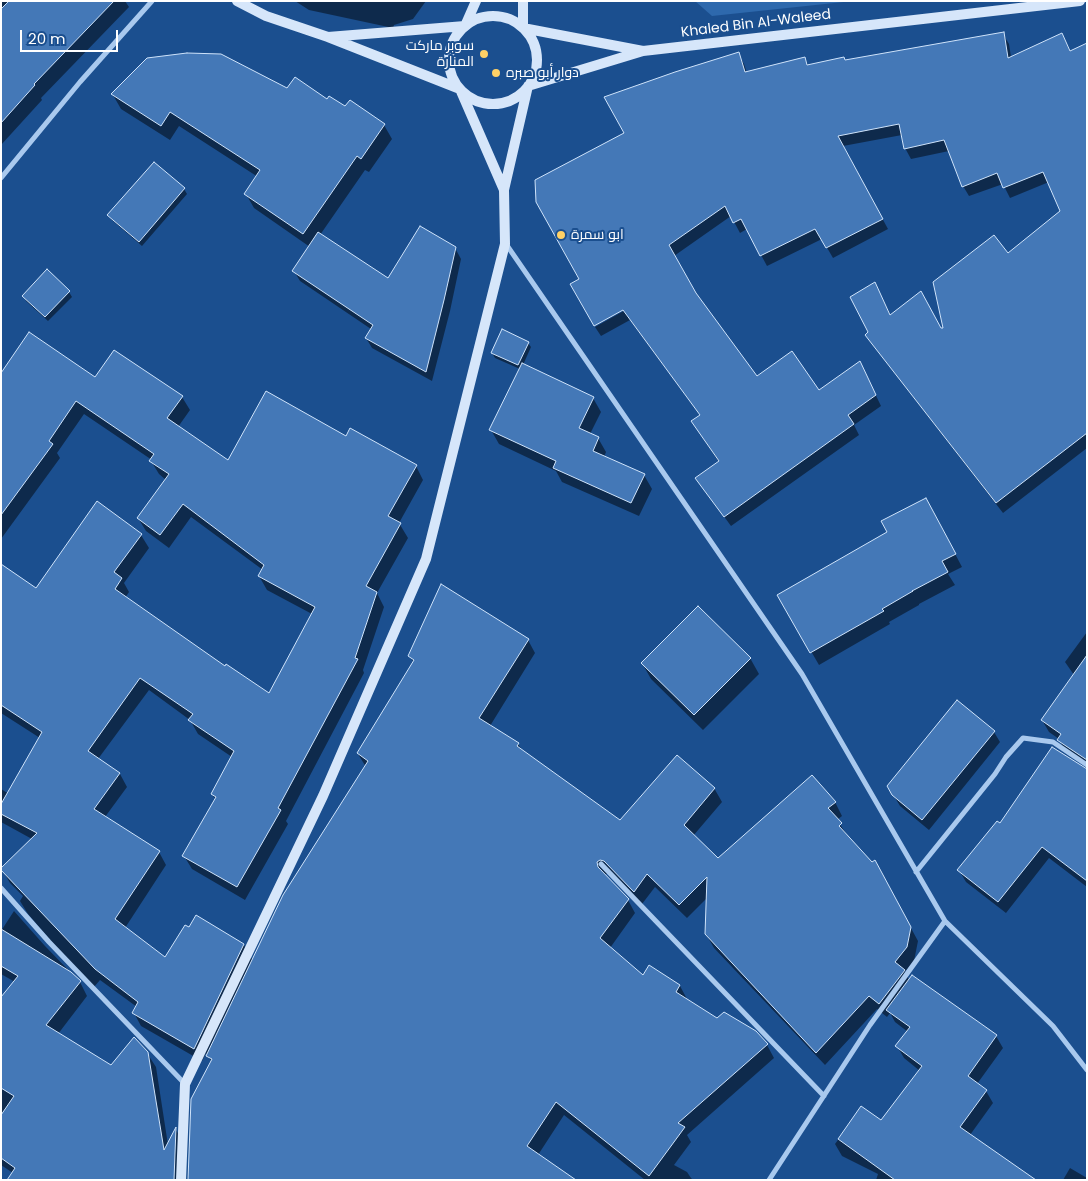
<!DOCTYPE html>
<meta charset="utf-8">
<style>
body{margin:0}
#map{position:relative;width:1088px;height:1181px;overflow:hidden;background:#1b4f8f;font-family:Poppins,sans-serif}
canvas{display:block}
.frame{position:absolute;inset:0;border:2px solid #fff;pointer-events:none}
.scale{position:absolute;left:20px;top:30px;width:98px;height:22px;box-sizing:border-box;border:2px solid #fff;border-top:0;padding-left:6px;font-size:15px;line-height:18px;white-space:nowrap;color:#fff;-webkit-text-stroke:4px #1b4f8f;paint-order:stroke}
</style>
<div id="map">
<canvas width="1088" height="1181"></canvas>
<div class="frame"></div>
<div class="scale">20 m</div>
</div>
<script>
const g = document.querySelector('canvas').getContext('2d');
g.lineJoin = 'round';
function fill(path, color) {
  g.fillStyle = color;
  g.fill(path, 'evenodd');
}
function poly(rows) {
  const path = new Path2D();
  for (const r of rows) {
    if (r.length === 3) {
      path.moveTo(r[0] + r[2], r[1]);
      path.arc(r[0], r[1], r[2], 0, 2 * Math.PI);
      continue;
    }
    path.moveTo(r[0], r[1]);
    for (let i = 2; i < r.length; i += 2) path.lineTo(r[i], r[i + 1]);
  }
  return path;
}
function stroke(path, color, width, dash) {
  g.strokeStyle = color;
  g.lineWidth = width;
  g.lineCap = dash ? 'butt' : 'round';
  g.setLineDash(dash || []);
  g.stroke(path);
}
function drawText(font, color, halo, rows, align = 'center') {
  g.font = font + ' Poppins,Cairo,sans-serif';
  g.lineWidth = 4;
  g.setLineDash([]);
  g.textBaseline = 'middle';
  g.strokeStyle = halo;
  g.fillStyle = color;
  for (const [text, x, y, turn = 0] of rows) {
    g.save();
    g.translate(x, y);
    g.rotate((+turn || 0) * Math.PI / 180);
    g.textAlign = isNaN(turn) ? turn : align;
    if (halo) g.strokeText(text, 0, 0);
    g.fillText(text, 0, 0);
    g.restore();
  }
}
const green = poly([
 [695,1,853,1,712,16]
]);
const shadow = poly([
 [1,1,125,1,129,7,41,98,42,100,1,145],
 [295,1,426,1,413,19,394,25,393,28,309,10],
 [1003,34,1009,44,1011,57,1062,34,1071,52,1087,44,1087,448,1003,513,873,345,867,335,870,332,880,294,891,316,941,330,945,329,1008,255,1061,212,1049,182,1010,198,1003,184,969,196,963,186,949,151,911,159,905,148,902,135,843,146,888,229,833,258,822,239,767,266,747,229,740,233,731,216,674,256,696,294,757,378,819,392,865,373,881,406,854,425,859,435,731,526,703,488,719,462,699,432,701,416,630,320,601,336,595,327,629,308,581,280,626,133,738,54,744,64,747,73,804,59,809,66,846,62],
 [287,90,327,100,384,125,392,139,369,172,365,170,320,235,388,280,455,248,461,259,450,311,432,381,372,348,366,338,371,329,300,281,294,271,310,247,254,208,246,194,258,177,179,126,170,140,121,109,113,95],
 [184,189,187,194,142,246,112,220,109,215],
 [47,271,69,292,72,297,48,321,26,301,24,296],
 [528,343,531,347,523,365,593,398,601,412,590,434,598,438,606,452,604,457,644,475,652,489,639,516,562,482,556,471,499,444,491,430,520,369,495,358,492,353],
 [1,375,95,379,182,397,190,410,178,427,228,462,346,438,416,466,423,480,399,523,408,538,377,593,384,607,363,670,364,673,286,821,288,824,245,900,192,869,184,856,216,800,212,794,232,757,198,734,190,720,149,690,98,759,120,774,127,787,105,817,159,852,166,865,125,928,166,959,244,945,253,961,366,767,358,754,414,663,410,656,528,640,535,653,490,726,518,744,523,752,620,822,714,788,722,802,693,836,717,859,835,802,842,816,837,820,849,838,882,875,918,941,914,961,905,972,909,980,996,1036,1003,1048,977,1084,986,1091,993,1103,970,1135,1033,1180,876,1180,878,1174,842,1156,835,1144,861,1108,882,1122,920,1071,904,1058,897,1046,908,1032,895,1022,890,1013,887,1017,877,1009,825,1065,714,948,706,934,708,897,687,918,655,887,642,904,609,873,604,875,628,900,635,913,610,948,643,976,649,967,680,986,687,999,717,1020,767,1045,774,1058,687,1135,691,1142,674,1165,687,1172,691,1178,693,1180,645,1180,564,1115,538,1155,212,1062,206,1053,202,1061,141,1026,134,1013,137,1007,100,980,94,987,61,953,28,914,20,901,23,896,10,883,2,869,32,839,1,822,1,789,9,794,40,738,1,713,1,564,36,590,141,535,149,548,124,583,129,592,125,598,225,668,270,695,312,614,267,590,259,576,263,570,191,517,169,548,146,531,138,518,166,480,159,474,151,461,152,460,84,414,57,453,60,458,1,539],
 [933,512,962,567,948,574,955,585,919,604,919,605,889,622,890,624,819,665,779,596],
 [1087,632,1087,766,1065,751,1059,739,1049,732,1042,720,1074,675,1065,662],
 [750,658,759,674,703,730,651,679,642,663],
 [994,732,1000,742,929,830,900,806,888,786],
 [1087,770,1087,887,1049,858,1006,913,966,882,959,870,1000,824],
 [14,911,45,946,80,982,87,996,58,1034,112,1067,147,1053,156,1067,168,1145,176,1130,183,1142,182,1180,9,1180,13,1173,1,1165,1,999,15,982,1,974,1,931],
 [1070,1168,1087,1178,1087,1180,1063,1180]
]);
const building = poly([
 [9,1,114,1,34,84,35,85,1,123,1,9,9,1],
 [1004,32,1008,58,1062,33,1070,51,1087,43,1087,433,996,503,865,335,868,332,850,297,875,282,890,315,921,291,941,328,943,328,933,282,994,235,1008,253,1060,211,1043,172,1003,188,997,173,962,187,944,140,904,149,899,124,838,136,883,219,826,248,815,229,760,256,741,219,733,223,725,206,669,245,696,293,757,376,792,351,819,390,860,361,876,395,848,415,854,424,724,517,695,478,719,461,691,421,700,415,623,310,594,326,570,284,579,279,536,202,535,180,624,133,604,97,675,72,739,52,745,72,805,57,807,65,844,57,845,60,1004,32],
 [187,53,221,54,287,88,295,77,327,99,329,96,345,106,350,100,385,124,361,159,357,156,303,234,244,194,260,170,170,112,161,126,111,94,147,58,187,53],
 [154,162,185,188,139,242,107,215,154,162],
 [420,226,456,247,444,300,426,372,365,338,373,325,292,271,318,232,388,278,420,226],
 [47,269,70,291,45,317,22,296,47,269],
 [502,329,529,342,518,365,491,353,502,329],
 [29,332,95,377,114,350,183,396,167,418,228,460,266,391,346,436,350,428,417,465,388,516,401,523,366,586,377,592,355,658,358,659,278,808,281,810,237,887,182,856,216,797,211,794,234,751,188,720,193,714,140,678,88,751,120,773,94,809,160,851,115,919,165,957,185,925,189,927,196,915,244,944,194,1049,132,1013,138,1002,95,969,1,870,1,868,37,833,1,814,1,804,42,732,1,705,1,564,36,588,97,501,142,534,114,572,122,578,115,589,225,666,226,664,269,693,315,607,258,576,264,565,183,504,160,535,137,518,169,474,149,461,154,454,76,401,49,441,53,444,1,515,1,373,29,332],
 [522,363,594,397,579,428,599,437,593,451,645,474,631,503,553,468,556,461,489,430,522,363],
 [926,498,956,554,942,561,948,572,912,591,913,591,882,609,884,611,810,653,777,595,887,532,881,521,926,498],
 [441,584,529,639,479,718,519,743,517,746,620,820,677,755,715,788,684,825,718,858,812,775,836,802,828,808,842,823,839,826,872,862,875,860,911,927,907,947,895,962,905,970,879,1004,869,996,816,1053,705,934,707,877,679,905,647,874,634,892,604,861,600,860,597,862,598,867,629,899,600,938,643,975,649,965,680,985,676,992,717,1018,724,1012,756,1031,768,1044,678,1123,685,1127,649,1176,556,1102,527,1146,576,1180,188,1180,191,1099,212,1059,206,1056,283,895,368,761,357,753,414,660,408,656,441,584],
 [698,606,751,658,694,715,641,663,698,606],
 [1087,655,1087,760,1057,740,1061,734,1041,720,1087,655],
 [957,700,995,731,922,820,892,795,887,786,957,700],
 [1052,747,1087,769,1087,881,1042,847,998,902,957,870,997,821,1000,823,1052,747],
 [1,929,71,972,81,981,46,1025,111,1065,134,1037,148,1052,164,1150,176,1127,174,1180,7,1180,15,1168,1,1158,1,1115,14,1096,1,1088,1,997,18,976,1,966,1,929],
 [912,975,997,1035,968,1076,987,1090,960,1127,1036,1180,895,1180,838,1139,861,1106,881,1120,922,1066,895,1046,910,1027,886,1010,912,975]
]);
const street = poly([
 [1,178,80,82,152,1],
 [506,244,802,674,945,921,1053,1026,1087,1070],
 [601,864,824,1096],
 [916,872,995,774,1006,757,1023,738,1053,742,1087,765],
 [1,888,49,942,185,1084],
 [769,1180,870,1025,945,921]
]);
const secondary = poly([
 [237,1,266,16,328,37],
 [476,1,465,26,328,37,460,89,504,190],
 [493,60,44],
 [643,51,1080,1],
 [181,1180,185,1084,323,796,426,559,505,244,504,190,528,86,643,51,523,28,523,1]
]);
const markers = [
 [484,54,5,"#ffd166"],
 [496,73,5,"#ffd166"],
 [561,235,5,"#ffd166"]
];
const streetNames = [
 ["Khaled Bin Al-Waleed",756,24,-7]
];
const poiNames = [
 ["سوبر ماركت",474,46,"right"],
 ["المنارة",474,62,"right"],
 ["دوار أبو صبره",506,73],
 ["ابو سمرة",571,235]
];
fill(green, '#2e69ad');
fill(shadow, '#0007');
fill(building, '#4478b7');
stroke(building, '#cfe3fa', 1);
stroke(street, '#a9c9ee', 5);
stroke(secondary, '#d6e6fa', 10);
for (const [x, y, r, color] of markers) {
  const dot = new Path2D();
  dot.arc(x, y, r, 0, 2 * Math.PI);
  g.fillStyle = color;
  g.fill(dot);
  stroke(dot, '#1b4f8f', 2);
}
drawText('14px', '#fff', '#1b4f8f', streetNames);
drawText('14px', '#fff', '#1b4f8f', poiNames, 'left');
</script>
